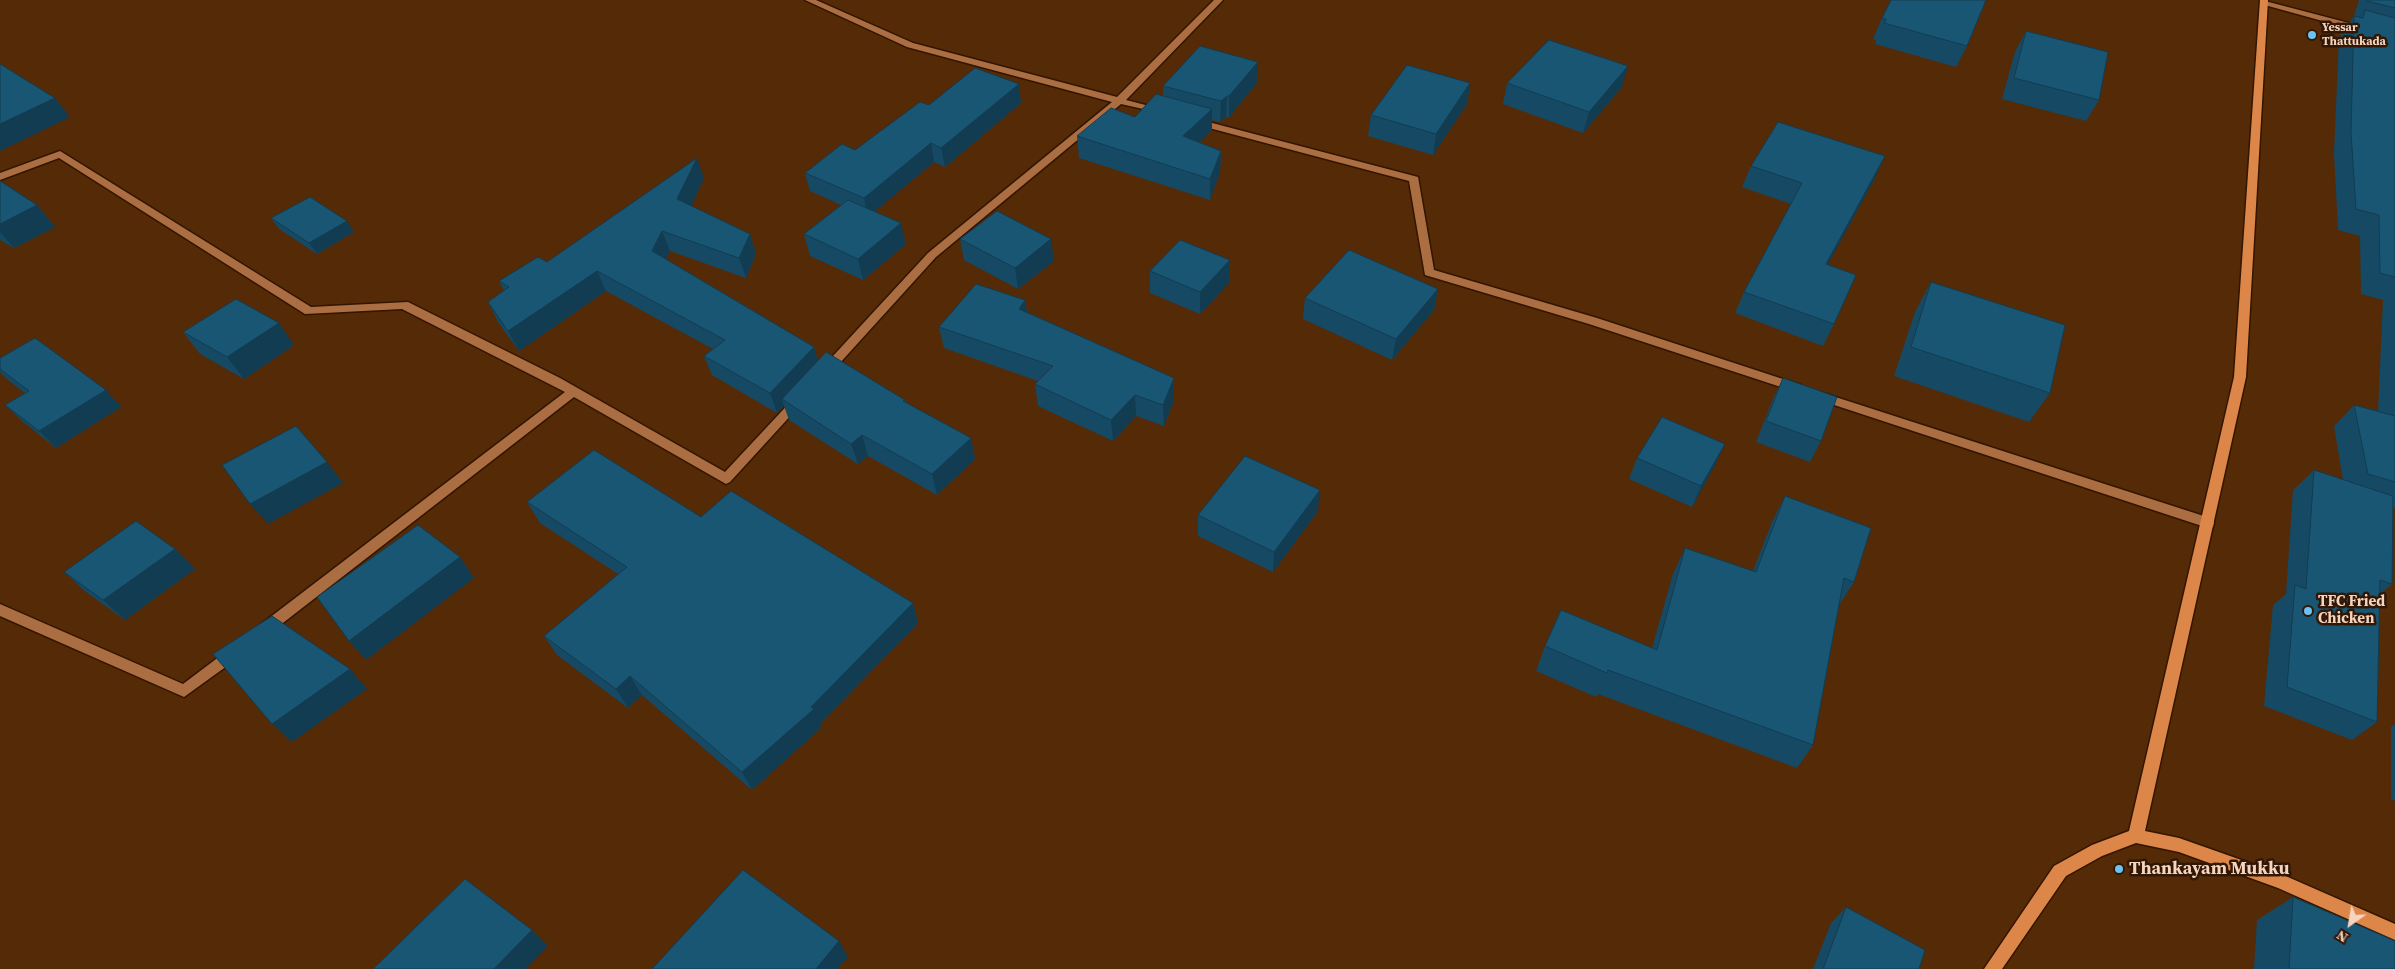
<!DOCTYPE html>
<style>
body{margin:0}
#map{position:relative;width:2395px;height:969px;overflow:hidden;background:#552a06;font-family:"Source Serif 4",serif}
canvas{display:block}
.north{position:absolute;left:2325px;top:899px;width:50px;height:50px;-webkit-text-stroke:4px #301706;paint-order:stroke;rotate:212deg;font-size:14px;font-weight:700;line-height:20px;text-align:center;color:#f6d4be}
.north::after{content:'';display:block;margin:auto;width:18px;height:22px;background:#f6d4be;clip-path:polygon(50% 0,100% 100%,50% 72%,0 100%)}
</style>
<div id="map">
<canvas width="2395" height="969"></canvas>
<div class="north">N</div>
</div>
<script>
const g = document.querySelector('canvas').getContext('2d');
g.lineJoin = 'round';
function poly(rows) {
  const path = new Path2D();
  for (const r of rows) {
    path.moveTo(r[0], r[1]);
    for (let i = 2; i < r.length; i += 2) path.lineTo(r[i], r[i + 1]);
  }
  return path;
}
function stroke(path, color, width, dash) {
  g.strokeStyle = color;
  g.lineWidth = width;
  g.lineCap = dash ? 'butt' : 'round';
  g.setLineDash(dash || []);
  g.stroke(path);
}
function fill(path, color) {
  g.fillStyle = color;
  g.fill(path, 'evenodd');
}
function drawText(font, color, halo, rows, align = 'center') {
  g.font = font + ' "Source Serif 4",serif';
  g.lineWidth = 5;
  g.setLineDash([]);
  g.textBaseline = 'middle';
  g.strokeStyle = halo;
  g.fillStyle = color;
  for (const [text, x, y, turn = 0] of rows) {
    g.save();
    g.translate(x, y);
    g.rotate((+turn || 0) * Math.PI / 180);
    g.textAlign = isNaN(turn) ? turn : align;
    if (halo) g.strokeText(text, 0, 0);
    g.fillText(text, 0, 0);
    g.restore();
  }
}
const minor = poly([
 [805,0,816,0,913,43,1117,97,1214,0,1223,0,1126,100,1161,109,1161,113,1121,104,936,257,829,375,825,376,819,372,821,369,928,253,1112,102,907,47,805,0],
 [2261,0,2395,35,2395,41,2261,4,2261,0],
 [1197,119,1418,177,1434,270,1597,318,1801,385,1803,388,1797,392,1793,391,1589,324,1425,275,1409,181,1194,124,1194,120,1197,119],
 [60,151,311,307,408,302,560,378,725,472,794,398,798,397,804,401,730,482,726,484,574,397,270,633,265,635,260,633,258,629,260,625,565,392,402,309,305,314,59,158,0,180,0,173,60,151],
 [1820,392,2213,519,2214,523,2213,527,2208,528,1816,399,1814,396,1820,392],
 [0,604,183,684,228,650,233,648,238,650,240,654,238,658,184,697,0,616,0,604]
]);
const major = poly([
 [2260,0,2268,0,2246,377,2145,831,2179,838,2281,874,2395,924,2395,940,2278,888,2179,852,2136,843,2102,856,2066,876,2002,969,1984,969,2054,866,2092,845,2129,831,2234,377,2260,0]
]);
const wall = poly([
 [2359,0,2395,0,2395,508,2393,508,2392,584,2379,595,2377,722,2352,740,2264,706,2273,605,2286,594,2293,490,2314,470,2343,480,2334,426,2354,405,2378,411,2383,300,2361,294,2360,236,2338,230,2334,153,2339,37,2354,16],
 [1882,18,1967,46,1956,67,1875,44,1876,40,1873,39],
 [2026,31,2099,100,2086,121,2002,99,2015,52],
 [1257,83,1229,117,1226,117,1220,122,1212,120,1212,130,1199,142,1221,151,1220,172,1210,200,1079,158,1077,136,1135,117,1163,96,1163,86],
 [1470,83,1467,104,1433,155,1368,136,1371,115],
 [1507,83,1622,87,1583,133,1503,104],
 [1021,103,945,167,934,162,875,211,906,244,863,280,810,256,804,234,841,205,810,191,805,173,855,150,929,105],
 [1751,166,1875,178,1827,265,1834,324,1823,346,1735,313,1744,292,1791,204,1742,187],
 [704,178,691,206,750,234,756,254,746,278,670,251,666,259,814,347,818,360,905,400,906,403,971,438,975,459,937,495,868,456,858,464,789,420,784,406,777,413,712,375,704,356,713,349,606,291,519,351,498,322,488,302,504,291,499,281,547,262],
 [0,181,37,205,55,227,14,248,0,240],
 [271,218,354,232,317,254,279,229],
 [960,239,1054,261,1018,289,964,260],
 [1150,271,1230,282,1200,314,1150,293],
 [1931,282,2050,393,2029,422,1894,376,1915,312],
 [1438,289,1434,310,1392,360,1303,319,1305,298],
 [1025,300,1027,312,1174,378,1174,400,1164,426,1136,416,1113,441,1038,406,1035,384,1038,381,944,348,939,327],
 [183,332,294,345,244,379,200,354],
 [0,358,106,390,121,407,56,448,22,421,5,405,25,393,8,380,0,372],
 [1783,378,1821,441,1810,462,1756,442,1773,399],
 [1637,458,1715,465,1692,507,1629,479],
 [1785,496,1854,582,1839,605,1813,745,1797,768,1598,694,1596,697,1536,671,1545,646,1652,648,1673,574,1685,548,1753,571,1772,522],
 [527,502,701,517,913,603,918,623,820,724,822,727,752,790,642,695,628,708,557,655,544,636,618,574,540,523],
 [1318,511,1273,572,1198,536,1198,515],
 [175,549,195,569,125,620,86,592,64,572],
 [2395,724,2395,801,2391,799,2391,727],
 [2293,897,2395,969,2254,969,2257,920],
 [1846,907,1919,969,1813,969,1831,923]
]);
const shadedWall = poly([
 [1258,62,1257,83,1229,117,1229,96],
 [1628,66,1622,87,1583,133,1589,112],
 [1470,83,1467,104,1433,155,1436,134],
 [1019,84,1021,103,945,167,941,148],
 [1227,96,1226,117,1220,122,1221,101],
 [55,98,70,117,0,151,0,124],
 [1212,109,1212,130,1183,157,1183,136],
 [931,143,934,162,868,217,864,198],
 [1221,151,1220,172,1210,200,1210,179],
 [1885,156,1875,178,1816,286,1826,264],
 [697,158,704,178,685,219,677,199],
 [37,205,55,227,14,248,0,232,0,224],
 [347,221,354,232,317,254,309,243],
 [901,223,906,244,863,280,858,259],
 [662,231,670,251,660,271,652,251],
 [750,234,756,254,746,278,739,258],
 [1051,239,1054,261,1018,289,1015,268],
 [1230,260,1230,282,1200,314,1200,292],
 [597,271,606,291,519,351,508,331],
 [1438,289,1434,310,1392,360,1396,339],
 [1025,300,1028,322,1019,309],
 [279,323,294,345,244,379,227,357],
 [814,347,820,367,782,399,784,406,777,413,770,393],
 [1174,378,1174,400,1164,426,1163,405],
 [106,390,121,407,56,448,39,431],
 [1135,395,1136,416,1113,441,1111,420],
 [862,435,868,456,858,464,851,444],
 [971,438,975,459,937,495,932,474],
 [1725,444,1715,465,1692,507,1701,486],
 [327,462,343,483,268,524,250,504],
 [1320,490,1318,511,1273,572,1274,552],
 [175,549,195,569,125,620,103,600],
 [460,557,474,578,366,660,349,641],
 [913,603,918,623,820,724,822,727,752,790,742,772,811,707],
 [350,669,367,689,292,742,272,724],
 [630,676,642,695,628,708,616,689],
 [532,930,548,946,526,969,494,969],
 [839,941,848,957,837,969,816,969]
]);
const building = poly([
 [1891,0,1986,0,1967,46,1884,23,1886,19,1882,18,1891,0],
 [2368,0,2395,0,2395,8,2367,1,2368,0],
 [2365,10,2395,18,2395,277,2380,273,2379,215,2356,209,2351,132,2354,16,2363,18,2365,10],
 [2026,31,2108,52,2099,100,2014,78,2026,31],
 [1549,40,1628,66,1589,112,1507,83,1549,40],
 [1200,46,1258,62,1229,96,1227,96,1221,101,1163,86,1200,46],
 [0,64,55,98,0,124,0,64],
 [1407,65,1470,83,1436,134,1371,115,1407,65],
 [975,68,1019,84,941,148,931,143,864,198,805,173,842,144,855,150,920,102,929,105,975,68],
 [1156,94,1212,109,1183,136,1221,151,1210,179,1077,136,1111,108,1135,117,1156,94],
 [1778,122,1885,156,1826,264,1856,275,1834,324,1744,292,1802,183,1751,166,1778,122],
 [697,158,677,199,750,234,739,258,662,231,652,251,814,347,770,393,704,356,725,340,597,271,508,331,488,302,509,287,499,281,538,257,547,262,697,158],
 [0,181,37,205,0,224,0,181],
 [310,197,347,221,309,243,271,218,310,197],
 [848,200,901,223,858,259,804,234,848,200],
 [997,211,1051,239,1015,268,960,239,997,211],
 [1180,240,1230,260,1200,292,1150,271,1180,240],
 [1349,250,1438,289,1396,339,1305,298,1349,250],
 [1931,282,2065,325,2050,393,1911,347,1931,282],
 [976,284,1025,300,1019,309,1174,378,1163,405,1135,395,1111,420,1035,384,1053,366,939,327,976,284],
 [236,299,279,323,227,357,183,332,236,299],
 [35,338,106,390,39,431,5,405,29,391,0,369,0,358,35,338],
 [826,352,905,400,903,401,971,438,932,474,862,435,851,444,782,399,826,352],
 [1783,378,1837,397,1821,441,1766,421,1783,378],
 [2354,405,2395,416,2395,482,2368,474,2354,405],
 [1662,417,1725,444,1701,486,1637,458,1662,417],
 [296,426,327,462,250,504,222,465,296,426],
 [594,450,701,517,731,491,913,603,811,707,814,709,742,772,630,676,616,689,544,636,627,567,527,502,594,450],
 [1245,456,1320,490,1274,552,1198,515,1245,456],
 [2314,470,2393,496,2392,584,2380,580,2377,722,2287,687,2295,585,2306,589,2314,470],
 [1785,496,1871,528,1854,582,1844,578,1813,745,1608,670,1607,673,1545,646,1561,610,1657,650,1685,548,1756,572,1785,496],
 [136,521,175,549,103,600,64,572,136,521],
 [418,525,460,557,349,641,317,597,418,525],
 [272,616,350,669,272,724,213,654,272,616],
 [743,870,839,941,816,969,652,969,743,870],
 [465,879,532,930,494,969,373,969,465,879],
 [2293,897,2395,941,2395,969,2289,969,2293,897],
 [1846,907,1925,950,1919,969,1823,969,1846,907]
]);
const markers = [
 [2312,35,5,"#6cc3f2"],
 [2308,611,5,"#6cc3f2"],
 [2119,869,5,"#6cc3f2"]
];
const farPoinames = [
 ["Yessar",2322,28],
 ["Thattukada",2322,42]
];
const poiNames = [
 ["TFC Fried",2318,602],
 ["Chicken",2318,619]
];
const nearPoinames = [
 ["Thankayam Mukku",2129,869]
];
stroke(minor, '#331500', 3);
stroke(major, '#331500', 3);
fill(minor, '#ab6e43');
fill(major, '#dc8749');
fill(wall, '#164a64');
fill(shadedWall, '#123c51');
fill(building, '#195674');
stroke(building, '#123c51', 1);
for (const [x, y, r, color] of markers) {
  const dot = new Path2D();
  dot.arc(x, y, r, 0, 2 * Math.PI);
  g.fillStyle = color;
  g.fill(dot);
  stroke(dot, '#301706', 2);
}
drawText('bold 12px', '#f6d4be', '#301706', farPoinames, 'left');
drawText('bold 15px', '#f6d4be', '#301706', poiNames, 'left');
drawText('bold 18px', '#f6d4be', '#301706', nearPoinames, 'left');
</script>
